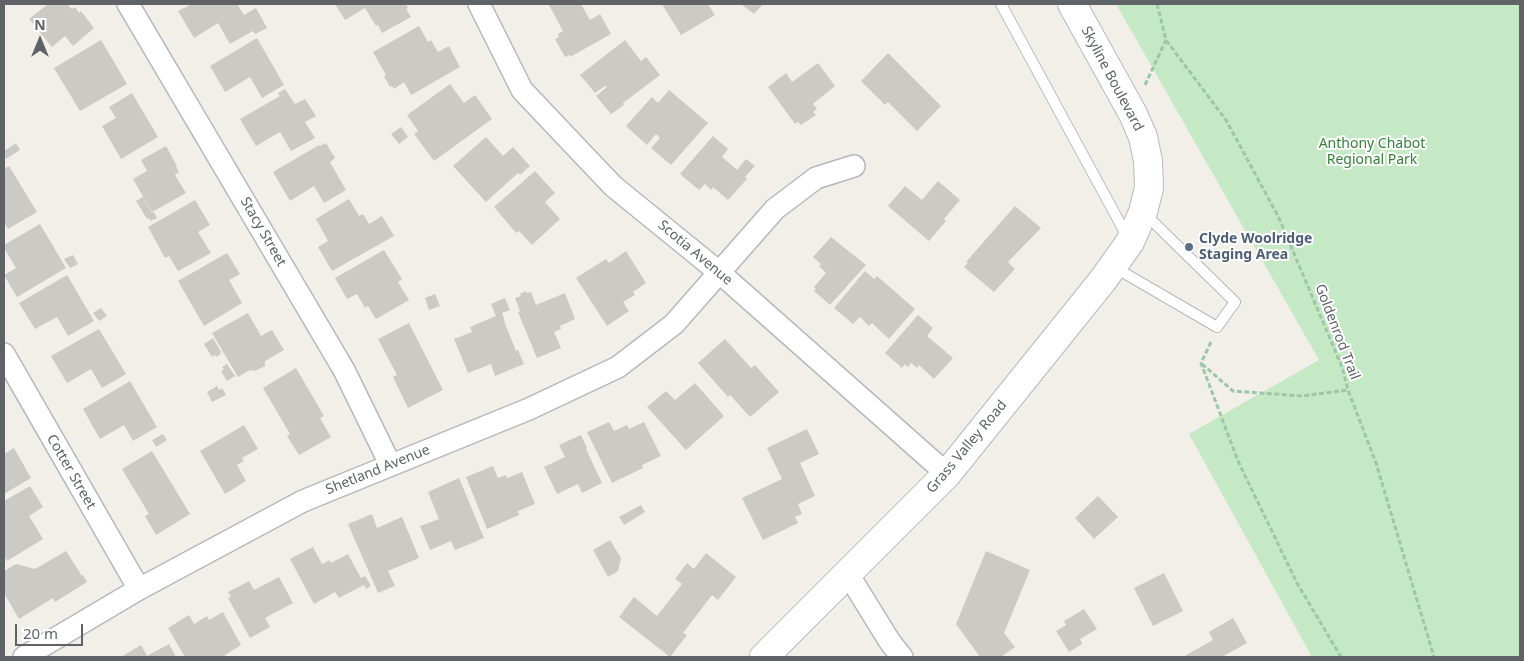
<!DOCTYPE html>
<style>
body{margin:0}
#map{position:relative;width:1524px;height:661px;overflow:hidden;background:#f1efe8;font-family:"Noto Sans",sans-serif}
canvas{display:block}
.frame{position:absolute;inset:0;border:5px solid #5f6368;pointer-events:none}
.north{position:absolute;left:15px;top:15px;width:50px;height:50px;-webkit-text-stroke:4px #fff;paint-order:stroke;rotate:0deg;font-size:14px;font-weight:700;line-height:20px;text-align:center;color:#5f6368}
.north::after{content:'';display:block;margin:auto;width:18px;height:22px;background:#5f6368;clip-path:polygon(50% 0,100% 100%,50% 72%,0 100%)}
.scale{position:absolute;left:15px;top:624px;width:68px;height:22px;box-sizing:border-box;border:2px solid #5f6368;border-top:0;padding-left:6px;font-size:15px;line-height:18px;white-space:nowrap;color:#5f6368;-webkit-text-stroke:4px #fff;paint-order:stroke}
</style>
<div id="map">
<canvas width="1524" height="661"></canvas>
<div class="frame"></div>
<div class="north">N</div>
<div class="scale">20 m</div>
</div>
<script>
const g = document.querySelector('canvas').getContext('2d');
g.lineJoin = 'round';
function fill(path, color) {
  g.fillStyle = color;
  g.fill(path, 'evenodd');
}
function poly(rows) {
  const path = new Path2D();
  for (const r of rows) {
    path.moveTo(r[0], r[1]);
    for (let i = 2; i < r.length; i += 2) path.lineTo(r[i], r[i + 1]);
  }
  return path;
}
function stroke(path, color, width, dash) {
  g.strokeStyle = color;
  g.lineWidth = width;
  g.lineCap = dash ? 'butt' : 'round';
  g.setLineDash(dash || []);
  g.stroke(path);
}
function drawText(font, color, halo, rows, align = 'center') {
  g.font = font + ' "Noto Sans",sans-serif';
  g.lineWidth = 4;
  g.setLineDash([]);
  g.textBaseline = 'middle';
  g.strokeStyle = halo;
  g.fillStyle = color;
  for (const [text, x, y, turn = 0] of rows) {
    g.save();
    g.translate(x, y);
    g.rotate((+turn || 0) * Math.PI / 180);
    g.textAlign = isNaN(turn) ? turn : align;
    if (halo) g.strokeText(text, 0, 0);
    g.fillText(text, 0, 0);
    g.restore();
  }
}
const green = poly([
 [1116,4,1520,4,1520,657,1312,657,1189,434,1319,360]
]);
const building = poly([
 [48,4,67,4,72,9,75,7,79,13,81,11,94,28,73,46,65,36,52,47,29,19],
 [192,4,237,4,244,15,256,8,267,28,255,34,253,31,230,44,218,23,194,38,178,11],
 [335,4,406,4,408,8,406,9,411,17,382,33,378,25,376,26,365,8,345,20],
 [552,4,581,4,590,20,600,14,611,34,570,57,570,55,565,57,555,39,559,37,558,34,563,31,549,5],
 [662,4,708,4,715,15,681,35],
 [741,4,763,4,754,14],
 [419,26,428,42,431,40,438,52,449,46,460,67,411,95,404,82,394,89,392,86,390,87,384,76,386,75,373,52],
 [257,38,284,85,262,98,250,77,225,92,210,66],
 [101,40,127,84,80,111,54,68],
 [625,40,641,61,646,57,660,75,623,103,624,105,611,114,596,96,607,87,605,86,595,93,580,75],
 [888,53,941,106,917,131,888,102,885,105,861,81],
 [818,63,835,86,813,104,817,109,813,112,816,115,801,125,798,122,795,124,768,87,786,73,792,82],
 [450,84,464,103,475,95,492,119,434,161,414,134,418,131,407,115],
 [285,89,295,104,305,99,316,116,305,122,315,138,291,151,280,132,256,146,240,119,280,96,278,93],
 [669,90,708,123,671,165,651,148,660,138,656,134,647,145,626,126,652,97,658,103],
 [132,93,158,137,121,159,102,126,116,118,109,107],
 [401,127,408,137,399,144,391,134],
 [713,136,728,149,722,157,737,170,746,159,755,166,745,177,747,179,728,200,713,187,711,190,705,184,699,190,680,174],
 [486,137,503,156,513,147,530,166,520,175,518,173,486,202,453,166],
 [16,143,20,150,6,159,4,151],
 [326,143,335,158,330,162,346,190,324,203,314,186,290,201,273,172,319,145,320,146],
 [166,146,177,166,176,167,179,172,175,175,186,193,152,212,133,179,147,171,141,160],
 [9,166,37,212,8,229,4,222,4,169],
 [535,171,555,193,545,202,560,219,532,245,519,231,516,233,494,207],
 [938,181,960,200,944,219,946,221,929,241,888,206,905,186,922,200],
 [143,197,152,213,154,212,157,218,150,221,149,218,147,219,136,201],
 [349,199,359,216,363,214,369,224,382,216,394,236,332,271,318,247,328,241,316,219],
 [195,200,210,225,198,232,211,253,178,271,169,256,165,258,148,227],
 [1015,206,1041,228,1008,262,1015,269,994,292,964,267,968,263,966,262],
 [40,224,66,268,17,297,4,275,16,268,4,248,4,245],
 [831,237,866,265,830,305,814,291,816,289,814,287,826,273,819,266,821,264,813,257],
 [384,250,402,279,398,282,409,300,376,319,368,306,365,308,357,294,347,299,335,278],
 [626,251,646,283,633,292,635,295,623,302,629,311,607,326,576,278,606,259,609,263],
 [227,253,240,274,229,280,242,303,204,326,178,281],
 [73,255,78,264,70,268,64,259],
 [865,271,874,279,877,276,915,309,889,339,872,323,869,326,860,317,853,324,834,308],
 [67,275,94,321,68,336,57,317,35,329,19,303],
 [526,291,527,293,531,292,536,305,565,293,575,319,560,326,561,329,554,332,561,348,537,358,518,312,520,311,515,298,521,296,520,294],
 [435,294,440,306,429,310,425,298],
 [505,298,510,310,502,313,505,321,504,321,516,351,518,350,524,364,495,376,491,364,468,373,454,339,472,332,470,327,496,316,491,304],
 [101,308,107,316,99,321,93,313],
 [248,313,261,336,272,330,284,350,265,361,265,366,255,371,250,370,238,377,212,333],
 [918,315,933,328,927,336,953,358,934,379,919,365,917,368,911,363,908,367,905,364,902,368,885,353],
 [409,323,443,390,408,408,393,377,397,375,378,339],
 [99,329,126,374,102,388,91,369,67,383,51,356],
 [213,338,221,352,220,353,221,354,216,357,215,355,212,357,204,344],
 [725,339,751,368,755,365,779,392,750,417,730,395,728,397,698,363],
 [227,364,235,376,227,381,221,371,224,370,222,367],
 [296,368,324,416,320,418,331,437,299,455,287,436,290,434,263,388],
 [130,381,157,427,133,441,124,425,100,439,83,409],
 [695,383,724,416,686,450,647,407,666,391,675,400],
 [217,386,219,390,222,388,226,395,212,402,207,392],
 [609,422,614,431,627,425,629,429,644,422,661,456,642,465,643,468,612,483,587,432],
 [244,425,258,449,242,458,244,461,237,465,246,481,225,494,200,451],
 [807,429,819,454,800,463,815,496,798,504,802,514,795,517,798,523,763,540,742,498,782,479,767,448],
 [163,434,167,440,156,447,152,440],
 [581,435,587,448,586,449,602,483,582,493,578,484,557,494,544,467,565,457,559,445],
 [14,448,31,478,4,494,4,454],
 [152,451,190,514,156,535,145,516,149,514,122,469],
 [493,466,498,478,506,475,507,478,522,472,535,504,518,511,519,515,487,529,466,477],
 [459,478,484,538,455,550,451,541,430,550,420,526,439,519,428,492],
 [30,486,43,507,29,516,43,539,7,561,4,556,4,501],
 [1098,496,1118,517,1094,539,1075,518],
 [641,505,645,512,624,525,619,517],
 [372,514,377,528,402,517,419,558,388,571,395,586,378,593,348,524],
 [610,540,621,558,618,571,608,577,593,550],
 [313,547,322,564,330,560,331,563,348,554,361,578,365,576,371,586,366,589,364,585,339,598,335,592,314,604,290,559],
 [66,551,82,576,83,575,87,582,55,602,53,598,19,619,4,593,4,571,16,564,35,569],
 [986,551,1030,570,1004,633,1015,647,1001,657,980,657,956,624],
 [706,553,736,577,718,600,712,595,683,633,687,635,670,657,619,617,634,597,657,616,682,584,675,579,687,563,694,569],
 [1164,573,1183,611,1153,626,1134,588],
 [279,577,293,603,265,618,270,627,250,638,228,598,231,596,228,592,249,581,254,590],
 [1084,609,1097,629,1080,639,1082,644,1069,652,1056,631,1066,625,1064,621],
 [223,612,241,645,225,655,226,657,185,657,168,628,189,615,194,624,207,616,209,620],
 [1233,618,1247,643,1222,657,1183,657,1213,640,1209,632],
 [169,644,176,657,121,657,141,645,147,656]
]);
const path = poly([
 [1157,4,1166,40,1226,120,1279,218,1342,367,1348,390,1376,463,1434,657],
 [1145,85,1166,40],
 [1211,342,1201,363,1238,461,1297,583,1341,657],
 [1202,364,1233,391,1302,396,1348,390]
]);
const lane = poly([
 [1001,4,1128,238],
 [1114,267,1217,327,1235,302,1144,213]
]);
const street = poly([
 [128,4,344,370,390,464],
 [479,4,522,90,613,186,720,273,947,474],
 [4,354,139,589],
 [848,574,890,642,902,657],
 [24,657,139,589,303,501,529,409,618,367,674,324,775,209,816,178,854,166]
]);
const secondary = poly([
 [764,657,947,474,1103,280,1130,242,1143,212,1149,188,1148,161,1143,137,1133,114,1072,4]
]);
const markers = [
 [1189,247,5,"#5c6f8a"]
];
const streetNames = [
 ["Skyline Boulevard",1112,79,62],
 ["Stacy Street",263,232,60],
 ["Scotia Avenue",695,253,40],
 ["Goldenrod Trail",1337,332,69],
 ["Grass Valley Road",967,447,-50],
 ["Shetland Avenue",378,470,-22],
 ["Cotter Street",71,472,60]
];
const parkNames = [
 ["Anthony Chabot",1372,144],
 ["Regional Park",1372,160]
];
const serviceNames = [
 ["Clyde Woolridge",1199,239],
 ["Staging Area",1199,255]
];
fill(green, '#c5e8c5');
fill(building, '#cccac5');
stroke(lane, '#b5b8bc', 12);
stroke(street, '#b5b8bc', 24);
stroke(secondary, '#b6babf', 30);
stroke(path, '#9cc7a9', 3, [5, 2.5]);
stroke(lane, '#fff', 10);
stroke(street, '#fff', 21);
stroke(secondary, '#fff', 28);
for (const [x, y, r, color] of markers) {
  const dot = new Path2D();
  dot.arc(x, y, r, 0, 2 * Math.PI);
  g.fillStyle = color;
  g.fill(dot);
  stroke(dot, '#fff', 2);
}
drawText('14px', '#5f6368', '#fff', streetNames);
drawText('14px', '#348238', '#fff', parkNames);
drawText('bold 14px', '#4e5e75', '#fff', serviceNames, 'left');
</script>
